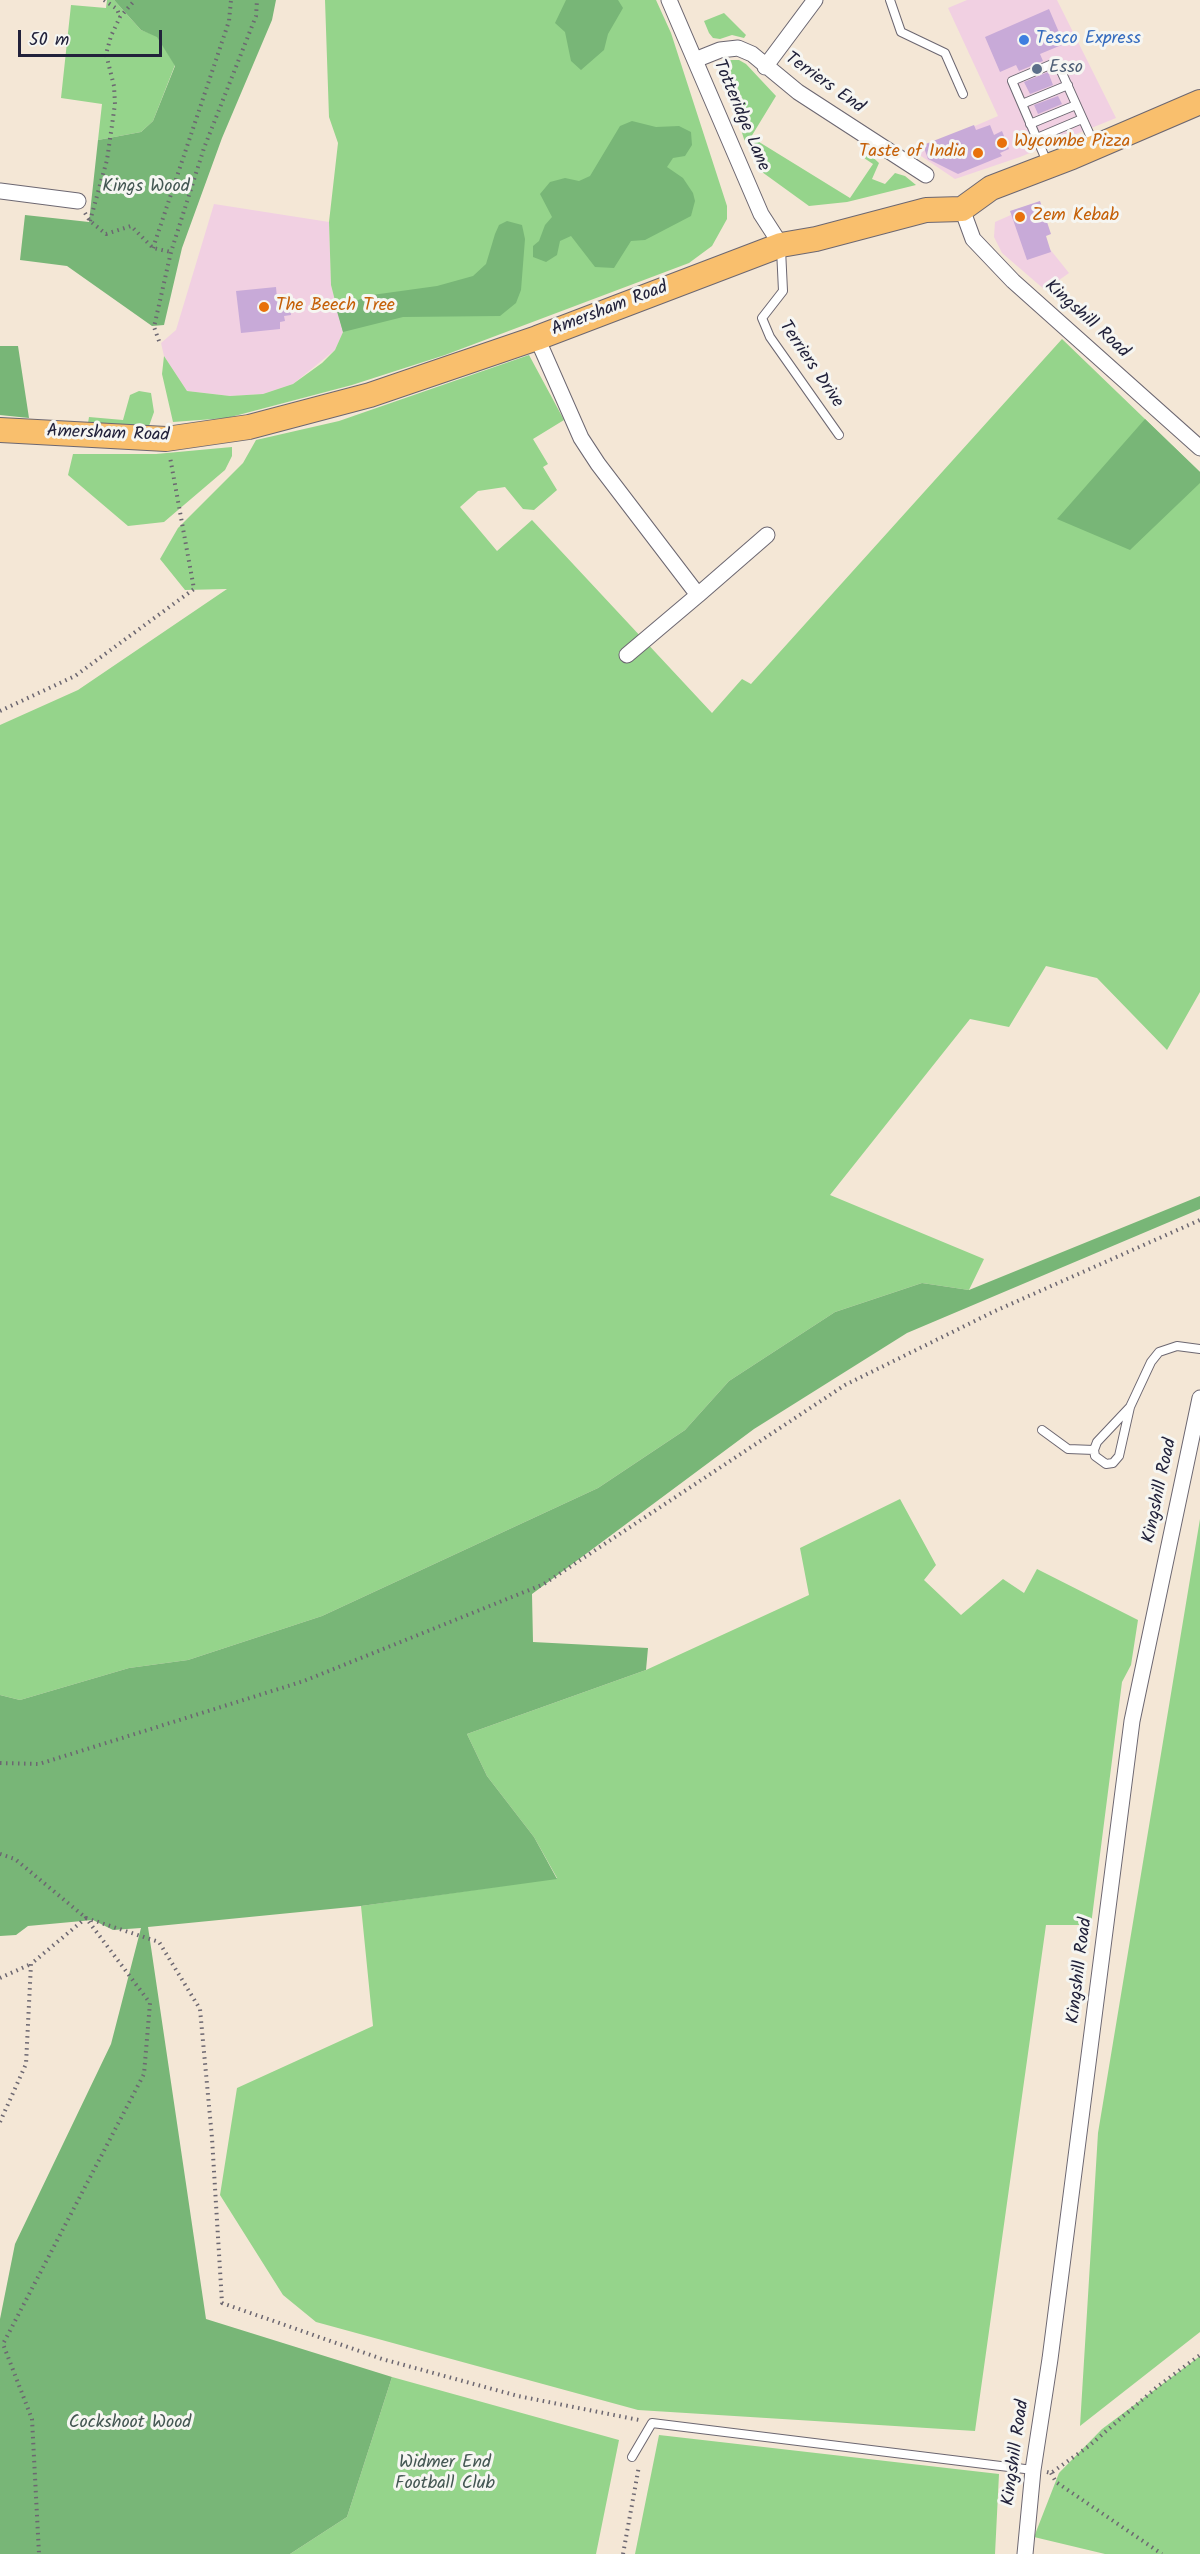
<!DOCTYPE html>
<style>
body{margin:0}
#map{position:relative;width:1200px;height:2554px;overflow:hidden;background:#f4e7d6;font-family:Kalam,sans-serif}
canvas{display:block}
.scale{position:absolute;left:18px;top:30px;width:144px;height:27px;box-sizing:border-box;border:3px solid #22223b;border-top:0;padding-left:8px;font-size:18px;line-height:21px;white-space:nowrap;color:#22223b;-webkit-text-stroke:4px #f6f6f2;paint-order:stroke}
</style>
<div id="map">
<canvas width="1200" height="2554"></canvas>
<div class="scale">50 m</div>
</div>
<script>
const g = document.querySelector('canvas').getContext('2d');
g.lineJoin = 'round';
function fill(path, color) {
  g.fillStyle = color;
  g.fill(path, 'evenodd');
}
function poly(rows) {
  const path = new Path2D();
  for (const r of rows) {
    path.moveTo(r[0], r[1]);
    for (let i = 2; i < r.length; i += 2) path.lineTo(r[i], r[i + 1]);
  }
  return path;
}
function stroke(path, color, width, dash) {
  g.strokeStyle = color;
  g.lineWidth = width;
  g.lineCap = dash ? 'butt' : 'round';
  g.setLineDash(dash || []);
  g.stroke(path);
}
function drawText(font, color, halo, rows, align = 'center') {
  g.font = font + ' Kalam,sans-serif';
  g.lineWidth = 6;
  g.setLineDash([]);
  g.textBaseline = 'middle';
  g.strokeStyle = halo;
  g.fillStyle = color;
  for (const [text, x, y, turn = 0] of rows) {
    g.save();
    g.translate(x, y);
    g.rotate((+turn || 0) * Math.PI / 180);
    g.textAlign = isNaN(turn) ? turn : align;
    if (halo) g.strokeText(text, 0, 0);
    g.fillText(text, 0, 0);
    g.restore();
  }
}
const built = poly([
 [967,0,1057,0,1116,118,1020,157,955,179,915,152,998,116,948,8],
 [214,204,329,222,331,285,343,332,335,350,293,384,263,394,230,396,187,391,164,356,161,343,176,330],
 [1029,207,1049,248,1069,273,1045,290,1002,253,994,237,995,222]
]);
const green = poly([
 [107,0,114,0,141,30,157,36,175,65,153,121,141,132,98,140,102,104,61,98,71,5,106,8],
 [325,0,656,0,671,33,727,206,727,219,712,246,689,263,445,355,352,385,227,418,173,422,162,374,164,356,187,391,230,396,263,394,293,384,322,363,335,350,343,332,331,285,329,222,338,143,329,117],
 [724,13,746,35,744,38,732,35,720,39,713,38,709,33,704,21],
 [729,60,739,60,746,64,776,96,751,137,850,198,873,164,861,156,865,150,879,163,872,179,885,184,895,173,905,176,916,185,847,202,809,206,762,172,744,139,721,67],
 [1062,339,1200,472,1200,992,1167,1050,1097,978,1046,966,1009,1027,970,1019,830,1195,984,1259,969,1290,922,1283,835,1312,729,1381,685,1430,598,1488,322,1616,188,1660,129,1668,20,1700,0,1695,0,725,78,690,227,589,185,590,160,559,178,528,243,463,256,440,339,421,529,355,564,420,533,439,548,464,543,467,557,490,534,510,523,509,505,487,478,491,460,507,497,551,532,520,712,713,742,679,751,684],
 [139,391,151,393,154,412,149,426,88,423,89,417,123,420,130,395],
 [232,447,232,456,225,470,164,522,128,526,68,475,73,454,156,454],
 [900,1499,936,1565,924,1580,961,1615,1003,1579,1024,1593,1037,1569,1138,1620,1131,1665,1122,1682,1091,1925,1046,1925,975,2431,638,2410,316,2322,283,2295,220,2195,237,2088,373,2026,361,1906,557,1878,534,1837,487,1776,467,1734,646,1670,809,1595,800,1548],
 [1200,1519,1200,2332,1080,2426,1098,2133],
 [1200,2356,1200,2554,1105,2554,1034,2537,1059,2473,1102,2429],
 [392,2377,619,2440,596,2554,290,2554,347,2517],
 [659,2435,999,2474,995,2554,635,2554]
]);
const forest = poly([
 [114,0,276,0,272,20,222,138,182,248,164,325,152,326,67,266,20,260,25,215,89,222,98,140,141,132,153,121,175,66,157,37,141,30],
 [566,0,618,0,623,8,608,34,604,50,581,70,571,61,565,32,555,23],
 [632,121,656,127,679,126,691,132,692,145,685,156,673,158,667,167,683,178,693,193,695,201,691,216,645,240,631,241,614,268,595,267,571,236,560,241,557,255,546,262,533,257,533,246,539,241,545,225,552,217,540,194,550,182,565,178,579,181,590,176,620,126],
 [507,221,522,225,525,239,521,290,516,303,500,316,403,317,343,332,336,308,372,295,437,286,473,276,486,264,495,234,499,225],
 [0,346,18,346,29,418,0,415],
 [1145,419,1200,472,1200,483,1130,550,1057,519],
 [1200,1196,1200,1209,907,1333,754,1429,532,1594,533,1642,648,1648,646,1670,467,1734,487,1776,534,1837,557,1879,361,1906,148,1927,206,2319,392,2377,347,2517,290,2554,0,2554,0,2319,15,2244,111,2044,141,1928,113,1930,93,1920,28,1926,16,1935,0,1936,0,1695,20,1700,129,1668,188,1660,322,1616,598,1488,685,1430,729,1381,835,1312,922,1283,969,1290]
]);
const building = poly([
 [1049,9,1064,44,1040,54,1043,61,1019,71,1016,65,1000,72,985,37],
 [1048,72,1053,85,1030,94,1024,82],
 [1058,96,1062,104,1038,114,1034,105],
 [974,125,976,130,990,125,994,135,1002,131,1009,149,1000,153,1002,156,958,174,928,159,923,145],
 [1040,201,1051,234,1046,236,1051,252,1027,260,1010,211],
 [276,287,277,298,289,296,291,315,284,316,285,321,280,322,280,329,241,333,236,291]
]);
const path = poly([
 [104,0,117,9,120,17],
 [85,213,90,221,106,234,131,226,153,248,171,252],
 [90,221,107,160,115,104,114,86,106,54,111,36,120,17,135,0],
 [153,248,229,21,231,0],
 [159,341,154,327,171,252,204,148,256,16,257,0],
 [0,711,75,676,194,589,170,457],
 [0,1763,39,1764,304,1681,544,1584,845,1385,995,1311,1200,1220],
 [0,1854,15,1859,86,1918,159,1942,200,2009,212,2138,222,2303,382,2359,518,2396,639,2420],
 [0,1978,31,1964],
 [0,2122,26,2064,31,1964,86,1918,150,2003,144,2074,3,2344,32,2419,39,2554],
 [1047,2472,1051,2473,1089,2446,1157,2387,1200,2355],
 [1051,2473,1056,2482,1162,2554],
 [623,2554,639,2466]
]);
const service = poly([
 [890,0,901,32,945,53,963,94],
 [1022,104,1068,85],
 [1030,124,1076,105],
 [1037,138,1082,119],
 [1047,162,1012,81,1057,62,1094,144],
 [781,249,783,291,762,318,770,337,839,435],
 [1130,1407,1097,1442,1094,1450,1095,1456,1106,1464,1113,1463,1119,1456,1130,1407,1151,1362,1159,1352,1177,1346,1200,1349],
 [1042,1430,1068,1449,1094,1450],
 [632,2457,652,2423,1033,2470]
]);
const minor = poly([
 [669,0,761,214,781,245],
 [695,60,720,50,738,48,752,54,798,92,926,175],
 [765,67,815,0],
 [0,191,78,201],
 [962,209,973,239,1013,281,1200,448],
 [537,338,581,438,598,464,698,595,627,655],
 [698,595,767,535],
 [1025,2554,1033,2470,1050,2359,1132,1721,1200,1398]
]);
const primary = poly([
 [0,430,166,439,249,427,370,395,537,338,781,245,816,239,926,210,962,209,991,188,1072,157,1200,102]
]);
const markers = [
 [1024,40,6,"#3f7fe0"],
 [1037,69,6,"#5c6f8a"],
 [1002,143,6,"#e8710a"],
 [978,153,6,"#e8710a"],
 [1020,217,6,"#e8710a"],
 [264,307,6,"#e8710a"]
];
const shopNames = [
 ["Tesco Express",1036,40]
];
const serviceNames = [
 ["Esso",1049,69]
];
const streetNames = [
 ["Terriers End",824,84,35],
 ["Totteridge Lane",740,116,67],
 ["Amersham Road",610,310,-21],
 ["Kingshill Road",1086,320,42],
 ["Terriers Drive",810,365,56],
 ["Amersham Road",108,435,2],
 ["Kingshill Road",1161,1491,-78],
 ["Kingshill Road",1081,1971,-83],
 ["Kingshill Road",1017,2453,-82]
];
const foodNames = [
 ["Wycombe Pizza",1014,143],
 ["Taste of India",966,153,"right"],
 ["Zem Kebab",1032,217],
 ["The Beech Tree",276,307]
];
const parkNames = [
 ["Kings Wood",146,188],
 ["Cockshoot Wood",130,2424],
 ["Widmer End",445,2464],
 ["Football Club",445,2485]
];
fill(built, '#f1d0e2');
fill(green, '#95d48b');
fill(forest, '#78b677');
fill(building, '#c8aad8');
stroke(service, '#6c6771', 10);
stroke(minor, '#6c6771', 17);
stroke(primary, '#6c6771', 26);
stroke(path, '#6c6771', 4, [1.5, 4.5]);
stroke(service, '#fff', 8);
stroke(minor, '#fff', 15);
stroke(primary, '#f9bf6d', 24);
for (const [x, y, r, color] of markers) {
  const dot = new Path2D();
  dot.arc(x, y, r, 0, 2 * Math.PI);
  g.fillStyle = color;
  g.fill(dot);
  stroke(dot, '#f6f6f2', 2);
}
drawText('18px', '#366cbe', '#f6f6f2', shopNames, 'left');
drawText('18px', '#4e5e75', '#f6f6f2', serviceNames, 'left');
drawText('18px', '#22223b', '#f6f6f2', streetNames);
drawText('18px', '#c56008', '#f6f6f2', foodNames, 'left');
drawText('18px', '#445753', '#f6f6f2', parkNames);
</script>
